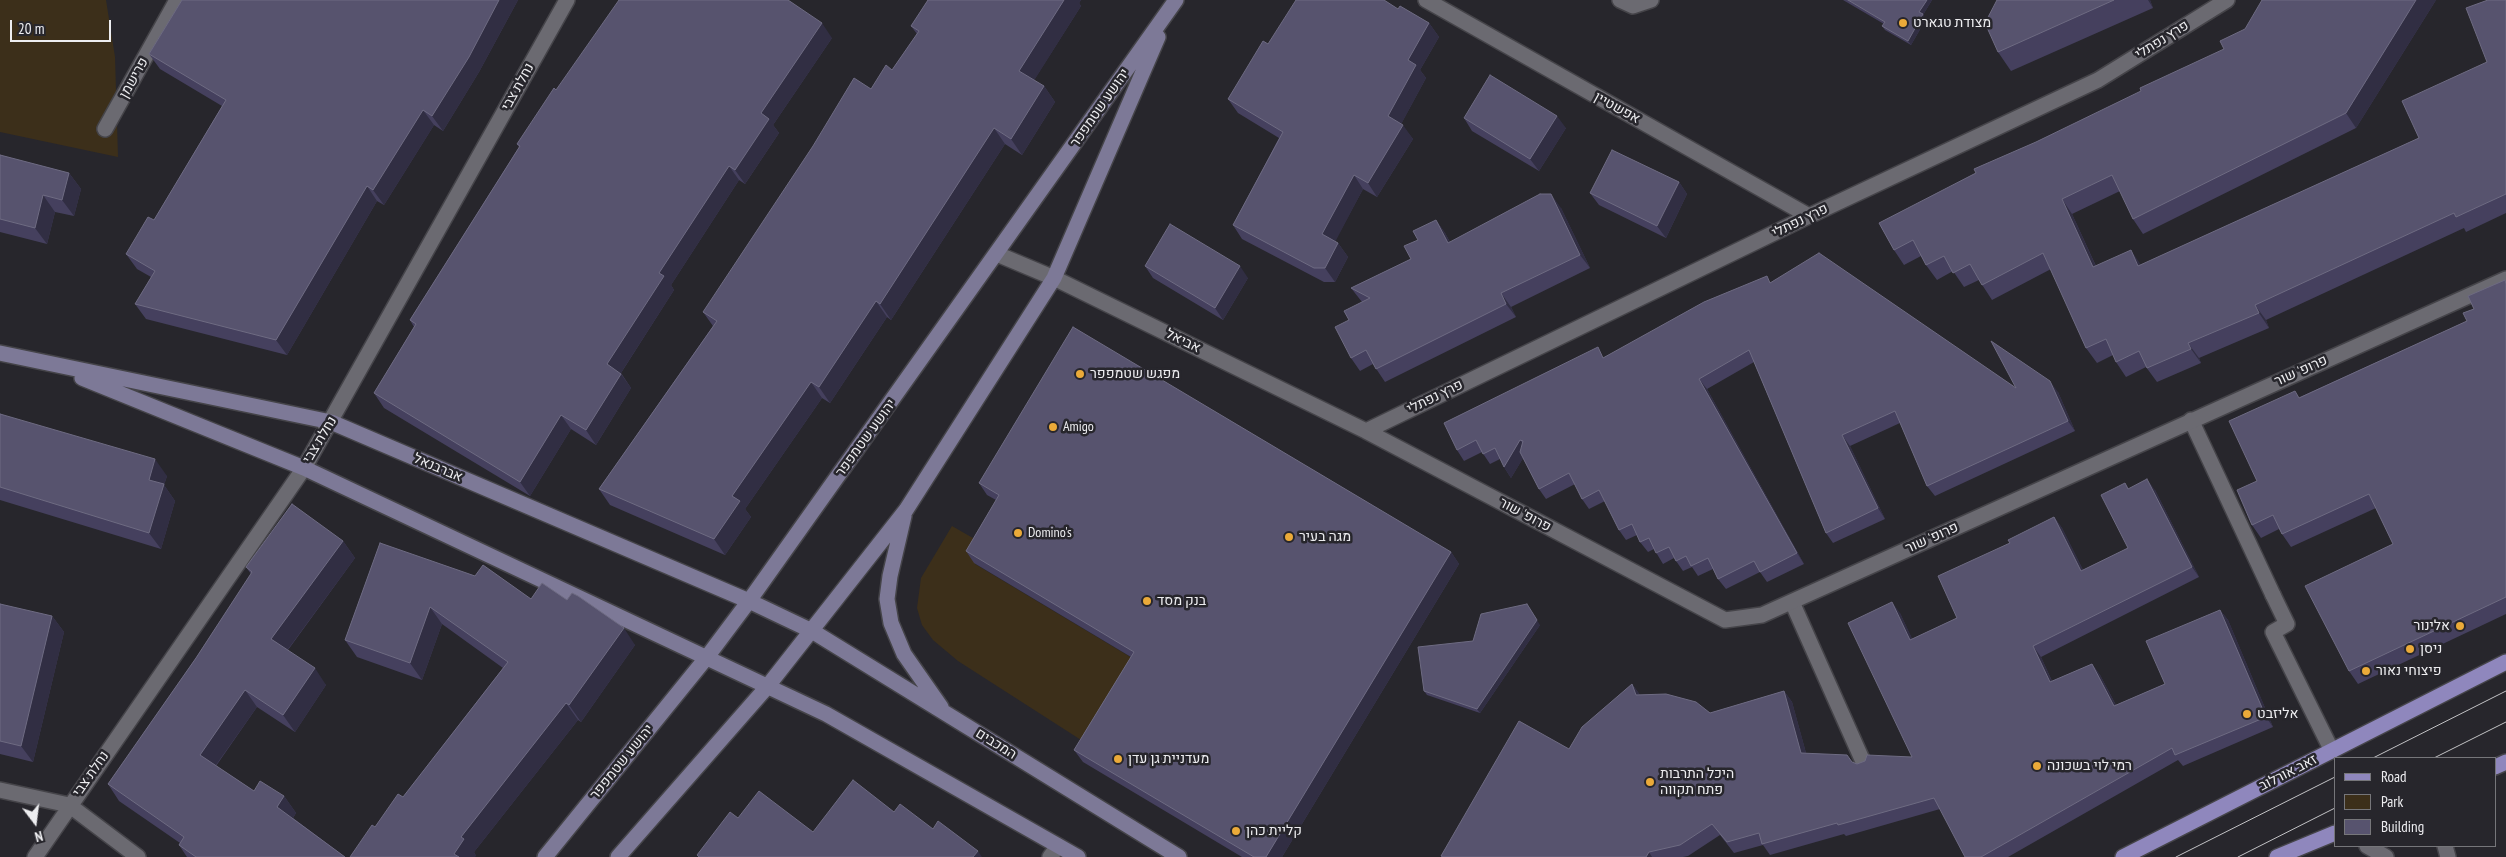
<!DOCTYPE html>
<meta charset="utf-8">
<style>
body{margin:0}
#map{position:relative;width:2506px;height:857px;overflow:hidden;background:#27262c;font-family:"PT Sans Narrow",sans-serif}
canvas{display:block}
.legend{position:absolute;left:2334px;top:757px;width:162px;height:90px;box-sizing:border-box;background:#27262c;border:1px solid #76767a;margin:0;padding:6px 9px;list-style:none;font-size:15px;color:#ededf0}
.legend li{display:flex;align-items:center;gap:10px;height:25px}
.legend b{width:25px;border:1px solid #76767a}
.north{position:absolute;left:10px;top:797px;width:50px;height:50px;-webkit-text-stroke:4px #27262c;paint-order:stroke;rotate:165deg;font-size:14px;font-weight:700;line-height:20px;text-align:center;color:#ededf0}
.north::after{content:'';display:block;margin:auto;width:18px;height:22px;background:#ededf0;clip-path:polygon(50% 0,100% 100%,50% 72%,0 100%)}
.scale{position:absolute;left:10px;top:20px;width:101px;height:22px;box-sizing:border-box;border:2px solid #ededf0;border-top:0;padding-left:6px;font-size:15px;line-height:18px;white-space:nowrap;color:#ededf0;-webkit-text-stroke:4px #27262c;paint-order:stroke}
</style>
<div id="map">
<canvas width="2506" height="857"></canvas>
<ul class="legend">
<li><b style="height:6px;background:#8f87bd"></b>Road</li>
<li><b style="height:14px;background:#3c2f1a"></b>Park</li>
<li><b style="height:14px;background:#57536e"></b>Building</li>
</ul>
<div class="north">N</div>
<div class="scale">20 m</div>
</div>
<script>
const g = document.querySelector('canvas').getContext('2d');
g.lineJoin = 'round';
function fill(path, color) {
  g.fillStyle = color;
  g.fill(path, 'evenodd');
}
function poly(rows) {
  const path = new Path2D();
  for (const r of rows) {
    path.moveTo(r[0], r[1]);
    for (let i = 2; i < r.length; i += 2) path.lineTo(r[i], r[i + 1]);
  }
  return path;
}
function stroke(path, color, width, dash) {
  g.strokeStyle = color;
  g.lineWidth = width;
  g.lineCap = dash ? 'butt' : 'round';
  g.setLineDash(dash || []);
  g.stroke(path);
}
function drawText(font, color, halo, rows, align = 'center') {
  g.font = font + ' "PT Sans Narrow",Heebo,sans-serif';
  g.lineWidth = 5;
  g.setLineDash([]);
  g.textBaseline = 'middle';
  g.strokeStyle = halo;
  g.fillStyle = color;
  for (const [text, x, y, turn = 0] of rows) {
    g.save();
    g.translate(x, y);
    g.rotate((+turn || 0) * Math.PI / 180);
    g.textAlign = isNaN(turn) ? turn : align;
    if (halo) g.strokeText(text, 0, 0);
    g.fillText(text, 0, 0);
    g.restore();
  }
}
const green = poly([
 [0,0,106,0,115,57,118,157,0,132],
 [952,526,985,545,975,564,1142,664,1092,747,958,661,933,640,922,625,917,608,921,578]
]);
const lane = poly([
 [1620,0,1633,6,1651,0],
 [2191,420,2273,595],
 [1792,602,1865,766],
 [2367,846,2386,857],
 [2445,846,2448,857]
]);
const street = poly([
 [1426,0,1809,216],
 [105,129,177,0],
 [997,254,1054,278,1366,431,1725,620,1762,615,2506,279],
 [1366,431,1809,216,2098,80,2227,0],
 [2273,595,2287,624,2273,632,2332,751],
 [0,790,69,805,138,857],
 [35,857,304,468,567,0],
 [1050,857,1058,846]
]);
const secondary = poly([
 [0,353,331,422,749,601,812,631,1179,857],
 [82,378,304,468,826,714,1078,857],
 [904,516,890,576,887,599,891,623,904,654,941,707],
 [545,857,707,657,749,601,1176,0],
 [618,857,767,687,906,510,1054,278,1158,37]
]);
const primary = poly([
 [2495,767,2506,762],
 [2123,857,2506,662],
 [2277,857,2335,833]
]);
const tram = poly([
 [2373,758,2506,691],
 [2434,758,2506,722],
 [2176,857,2335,777],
 [2238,857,2335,808]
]);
const wall = poly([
 [182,0,518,0,479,72,443,131,434,125,384,205,377,201,287,355,146,319,135,304,151,277,137,269,126,254,154,220,222,106,160,69,149,54],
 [928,0,1081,0,1079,3,1081,6,1034,80,1044,86,1055,102,1022,155,1005,144,891,320,887,317,830,403,822,398,745,509,751,517,725,555,610,505,599,489,713,326,703,312,871,89,892,70,917,34,911,26],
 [1843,0,1932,0,1923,15,1926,19,1911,45,1885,30,1882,26,1884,24],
 [1997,0,2150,0,2153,8,2011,71,1998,52],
 [2436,0,2356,128,2143,234,2133,219,2120,191,2072,214,2096,266,2141,265,2419,138,2487,62,2506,0,2506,213,2466,232,2464,228,2266,320,2269,328,2199,358,2201,363,2157,382,2146,367,2126,377,2116,362,2113,355,2097,363,2086,348,2051,269,1992,300,1979,280,1964,287,1953,271,1937,280,1926,265,1921,256,1904,265,1894,250,1879,223],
 [1398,9,1429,23,1439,37,1420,70,1426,78,1401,124,1413,139,1377,197,1363,189,1335,241,1338,243,1348,257,1335,282,1324,282,1242,239,1233,225,1279,138,1238,113,1228,99,1268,44],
 [832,38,773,125,779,133,745,184,739,180,671,285,674,290,621,373,631,388,596,445,571,429,530,496,384,408,374,393,414,327,410,320,519,147,517,144,556,90],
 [1464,118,1566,128,1539,171,1472,131],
 [0,155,69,173,81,189,74,216,55,212,47,244,0,232],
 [1679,182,1687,194,1666,238,1599,205,1590,193],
 [1561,208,1590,268,1511,307,1516,317,1385,382,1373,364,1360,371,1351,358,1349,320,1362,302,1351,288,1411,259,1418,240,1436,220,1445,233,1450,242],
 [1145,266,1248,278,1223,320,1153,278],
 [2505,280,2506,282,2506,614,2358,684,2349,671,2393,544,2376,508,2291,547,2282,534,2279,529,2261,538,2252,525,2257,481,2300,397,2467,321,2474,309],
 [1772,282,2016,388,2058,392,2075,431,1935,496,1927,486,1900,423,1850,446,1885,519,1833,543,1826,533,1754,362,1707,389,1804,564,1767,582,1760,572,1726,589,1718,579,1713,569,1698,576,1692,567,1683,571,1674,558,1663,564,1654,549,1648,552,1640,542,1637,535,1626,540,1619,530,1605,501,1589,509,1582,499,1575,484,1546,499,1539,489,1523,458,1511,478,1504,467,1500,459,1490,464,1482,452,1464,461,1457,450,1605,357],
 [0,414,167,476,164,485,175,501,161,549,0,500],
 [979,483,1451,552,1459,564,1282,857,1242,857,1083,762,1074,750,1131,657,974,563,966,551,996,500,987,495],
 [2125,483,2129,489,2155,490,2199,577,2041,657,2052,681,2092,664,2100,675,2116,705,2165,684,2220,610,2228,620,2273,727,2183,766,2178,760,2008,857,1965,857,1940,809,1846,836,1844,834,1770,855,1763,845,1734,853,1720,835,1688,856,1683,857,1442,857,1441,856,1569,749,1632,684,1640,695,1710,713,1784,691,1792,702,1806,753,1853,763,1857,764,1912,757,1900,613,1912,639,1957,618,2010,543,2054,517,2062,528,2083,570,2128,548],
 [343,541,355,558,288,650,326,685,295,732,257,707,216,766,254,791,284,796,296,813,293,818,345,857,187,857,179,845,180,843,119,801,108,784,196,658,251,574,246,567],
 [380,543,531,599,567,600,635,645,581,722,578,720,474,852,476,856,375,827,403,797,503,668,442,624,422,680,357,657,345,640],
 [0,604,52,616,64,632,33,762,0,754],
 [1540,625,1480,713,1427,695,1424,691,1473,641]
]);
const shadedWall = poly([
 [499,0,518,0,479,72,443,131,432,116],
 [1064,0,1081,0,1079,3,1081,6,1030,87,1019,71],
 [1927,0,1932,0,1923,15,1926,19,1911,45,1908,41,1919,12],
 [2148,0,2150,0,2153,8],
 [2416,0,2436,0,2356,128,2346,113],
 [822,23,832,38,773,125,779,133,745,184,735,170,761,113],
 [1429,23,1439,37,1420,70,1426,78,1398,130,1388,116,1408,60],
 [1044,86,1055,102,1022,155,1011,139],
 [423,110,434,125,384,205,373,190],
 [1557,116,1566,128,1539,171,1530,159],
 [1403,125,1413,139,1377,197,1368,183],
 [994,128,1005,144,891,320,880,304],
 [729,166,739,180,671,285,674,290,617,379,607,364,659,273],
 [69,173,81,189,74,216,62,200],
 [1354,175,1363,189,1332,248,1322,234],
 [1679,182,1687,194,1666,238,1657,226],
 [367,186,377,201,287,355,276,340],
 [1551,194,1561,208,1590,268,1580,255],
 [43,195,55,212,47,244,35,228],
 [2062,199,2072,214,2103,282,2093,267],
 [1436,220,1445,233,1457,256,1448,243],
 [1338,243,1348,257,1335,282,1325,268],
 [2131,250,2141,265,2149,281,2138,266],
 [1240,266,1248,278,1223,320,1215,308],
 [1501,293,1511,307,1516,317,1506,304],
 [876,301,887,317,830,403,819,387],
 [2255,305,2266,320,2269,328,2259,313],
 [2188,343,2199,358,2201,363,2191,349],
 [621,374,631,388,596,445,586,430],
 [1699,379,1707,389,1804,564,1797,553],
 [2050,381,2058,392,2075,431,2068,421],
 [811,382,822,398,745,509,751,517,725,555,714,539,732,496],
 [561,415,571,429,530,496,520,482],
 [1842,435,1850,446,1885,519,1878,508],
 [1520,440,1528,450,1511,478,1504,467],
 [155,459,167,476,164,485,175,501,161,549,149,533,149,480],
 [2147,479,2155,490,2199,577,2192,567],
 [2054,517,2062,528,2089,582,2081,571],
 [343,541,355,558,283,656,271,639],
 [1451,552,1459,564,1282,857,1266,857],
 [1892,602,1900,613,1918,651,1910,640],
 [1527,604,1540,625,1480,713,1477,709],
 [430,607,442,624,422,680,410,663],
 [2220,610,2228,620,2273,727,2266,717],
 [52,616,64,632,33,762,21,746],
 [624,628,635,645,581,722,569,705],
 [2033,646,2041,657,2057,693,2050,682],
 [2092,664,2100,675,2122,717,2114,706],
 [315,668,326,685,295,732,283,715],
 [1632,684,1640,695,1636,695],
 [245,690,257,707,211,772,200,755],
 [1784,691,1792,702,1809,764,1801,753],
 [566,703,578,720,474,852,476,856,475,857,457,857,454,854,461,837],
 [284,796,296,813,289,824,277,807],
 [978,851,982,857,973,857],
 [1649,852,1652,857,1646,857]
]);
const building = poly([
 [182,0,499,0,469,57,432,116,423,110,373,190,367,186,276,340,135,304,155,271,126,254,148,217,154,220,226,100,149,54,182,0],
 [619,0,788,0,822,23,761,113,769,119,735,170,729,166,659,273,664,276,607,364,621,374,586,430,561,415,520,482,374,393,416,324,410,320,520,146,517,144,554,88,556,90,619,0],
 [928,0,1064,0,1019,71,1044,86,1011,139,994,128,880,304,876,301,819,387,811,382,732,496,740,501,714,539,599,489,717,321,703,312,813,146,854,78,871,89,886,65,892,70,919,31,911,26,928,0],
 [1296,0,1384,0,1398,9,1400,6,1429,23,1408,60,1416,65,1388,116,1403,125,1368,183,1354,175,1322,234,1338,243,1325,268,1314,268,1233,225,1283,132,1228,99,1263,41,1268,44,1296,0],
 [1848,0,1927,0,1919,12,1923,14,1908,41,1882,26,1885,22,1848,0],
 [1997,0,2114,0,1998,52,1985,23,1997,0],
 [2262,0,2416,0,2346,113,2133,219,2112,175,2062,199,2093,267,2131,250,2138,266,2419,138,2402,101,2487,62,2466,8,2488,0,2506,0,2506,194,2456,217,2454,213,2255,305,2259,313,2188,343,2191,349,2147,368,2139,351,2116,362,2106,339,2086,348,2043,253,1982,285,1970,264,1953,273,1944,256,1926,265,1913,240,1894,250,1879,223,1976,173,1974,169,2036,142,2141,91,2140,88,2224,49,2220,41,2245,29,2262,0],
 [1490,75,1557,116,1530,159,1464,118,1490,75],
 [1612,150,1679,182,1657,226,1590,193,1612,150],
 [0,155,69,173,62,200,43,195,35,228,0,219,0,155],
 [1540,194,1551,194,1580,255,1501,293,1506,304,1376,369,1366,350,1351,358,1335,327,1349,320,1344,311,1370,298,1351,288,1411,259,1404,246,1418,240,1413,231,1436,220,1448,243,1540,194],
 [1170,224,1240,266,1215,308,1145,266,1170,224],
 [1819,253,2016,388,1991,341,2050,381,2068,421,1927,486,1895,411,1842,435,1878,508,1826,533,1749,350,1699,379,1797,553,1760,572,1754,561,1718,579,1708,558,1691,566,1686,556,1676,561,1669,547,1656,553,1649,538,1640,542,1632,524,1619,530,1599,490,1582,499,1569,473,1539,489,1520,452,1523,441,1520,440,1504,467,1495,448,1483,454,1476,440,1457,450,1444,423,1598,347,1603,358,1704,302,1767,276,1770,283,1819,253],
 [2505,280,2506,284,2506,597,2349,671,2305,586,2393,544,2369,494,2282,534,2273,515,2252,525,2237,490,2257,481,2229,421,2295,391,2299,398,2467,321,2463,313,2474,309,2468,296,2505,280],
 [1073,327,1451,552,1266,857,1254,857,1074,750,1134,652,966,551,999,495,979,483,1073,327],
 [0,414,155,459,149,480,164,484,149,533,0,487,0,414],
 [2147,479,2192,567,2033,646,2050,682,2092,664,2114,706,2165,684,2146,641,2220,610,2266,717,2175,755,2172,748,1981,857,1965,857,1934,798,1838,825,1837,823,1762,844,1759,833,1727,842,1712,824,1680,845,1649,852,1646,857,1443,857,1441,856,1519,721,1569,749,1582,727,1632,684,1636,695,1666,694,1696,702,1710,713,1784,691,1801,753,1847,755,1852,762,1857,764,1865,761,1867,755,1912,757,1848,623,1892,602,1910,640,1957,618,1938,576,2010,543,2008,540,2054,517,2081,571,2128,548,2101,495,2125,483,2128,489,2147,479],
 [292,504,343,541,271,639,315,668,283,715,245,690,200,755,254,791,260,781,284,796,277,807,345,857,196,857,179,845,184,837,108,784,196,658,252,572,246,567,292,504],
 [380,543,475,576,483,565,531,599,542,583,567,600,572,593,578,596,624,628,569,705,566,703,461,837,464,839,454,854,459,857,350,857,372,825,375,827,398,794,403,797,508,662,430,607,410,663,345,640,380,543],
 [0,604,52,616,21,746,0,741,0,604],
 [1527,604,1537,620,1477,709,1424,691,1418,647,1473,641,1481,614,1527,604],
 [853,780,894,812,900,804,933,829,938,821,978,851,973,857,699,857,697,855,730,812,738,818,759,791,813,832,853,780]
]);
const markers = [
 [1903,23,5,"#ebaa39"],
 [1080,374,5,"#ebaa39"],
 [1053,427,5,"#ebaa39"],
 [1018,533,5,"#ebaa39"],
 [1289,537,5,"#ebaa39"],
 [1147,601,5,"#ebaa39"],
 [2460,626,5,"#ebaa39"],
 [2410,649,5,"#ebaa39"],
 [2366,671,5,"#ebaa39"],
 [2247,714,5,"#ebaa39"],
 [1118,759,5,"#ebaa39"],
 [2037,766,5,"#ebaa39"],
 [1650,782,5,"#ebaa39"],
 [1236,831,5,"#ebaa39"]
];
const poiNames = [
 ["מצודת טגארט",1913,23],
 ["מפגש שטמפפר",1090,374],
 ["Amigo",1063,427],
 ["Domino's",1028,533],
 ["מגה בעיר",1299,537],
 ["בנק מסד",1157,601],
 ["אלינור",2450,626,"right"],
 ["ניסן",2420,649],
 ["פיצוחי נאור",2376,671],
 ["אליזבט",2257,714],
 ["מעדניית גן עדן",1128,759],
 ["רמי לוי בשכונה",2047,766],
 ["היכל התרבות",1660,774],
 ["פתח תקווה",1660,790],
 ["קליית כהן",1246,831]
];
const streetNames = [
 ["פרץ נפתלי",2162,40,-32],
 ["פרישמן",134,78,-61],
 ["נחלת צבי",518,87,-61],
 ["יהושע שטמפפר",1100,108,-55],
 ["אפשטיין",1617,108,29],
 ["פרץ נפתלי",1800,221,-26],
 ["אביאל",1183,341,26],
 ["פרופ' שור",2301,371,-24],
 ["פרץ נפתלי",1435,397,-26],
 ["יהושע שטמפפר",866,438,-54],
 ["נחלת צבי",320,440,-59],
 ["אברבנאל",438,468,23],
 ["פרופ' שור",1525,515,28],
 ["פרופ' שור",1932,538,-24],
 ["המכבים",996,744,32],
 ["יהושע שטמפפר",622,762,-51],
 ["זאב אורלוב",2288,773,-27],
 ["נחלת צבי",91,774,-55]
];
fill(green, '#3c2f1a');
stroke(lane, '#454449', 18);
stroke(street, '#454449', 18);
stroke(secondary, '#454449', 18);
stroke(primary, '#454449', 18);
stroke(lane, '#6b6a71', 15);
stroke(street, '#6b6a71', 15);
stroke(secondary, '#7d7997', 15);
stroke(primary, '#8f87bd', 15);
stroke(tram, '#c3c3c6', 1);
fill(wall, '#45405e');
fill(shadedWall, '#312e43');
fill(building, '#57536e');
stroke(building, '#6e6b82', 1);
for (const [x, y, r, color] of markers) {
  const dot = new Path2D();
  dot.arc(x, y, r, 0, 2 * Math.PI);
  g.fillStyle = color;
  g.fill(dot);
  stroke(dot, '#27262c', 2);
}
drawText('14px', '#ededf0', '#27262c', poiNames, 'left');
drawText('14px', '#ededf0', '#27262c', streetNames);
</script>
